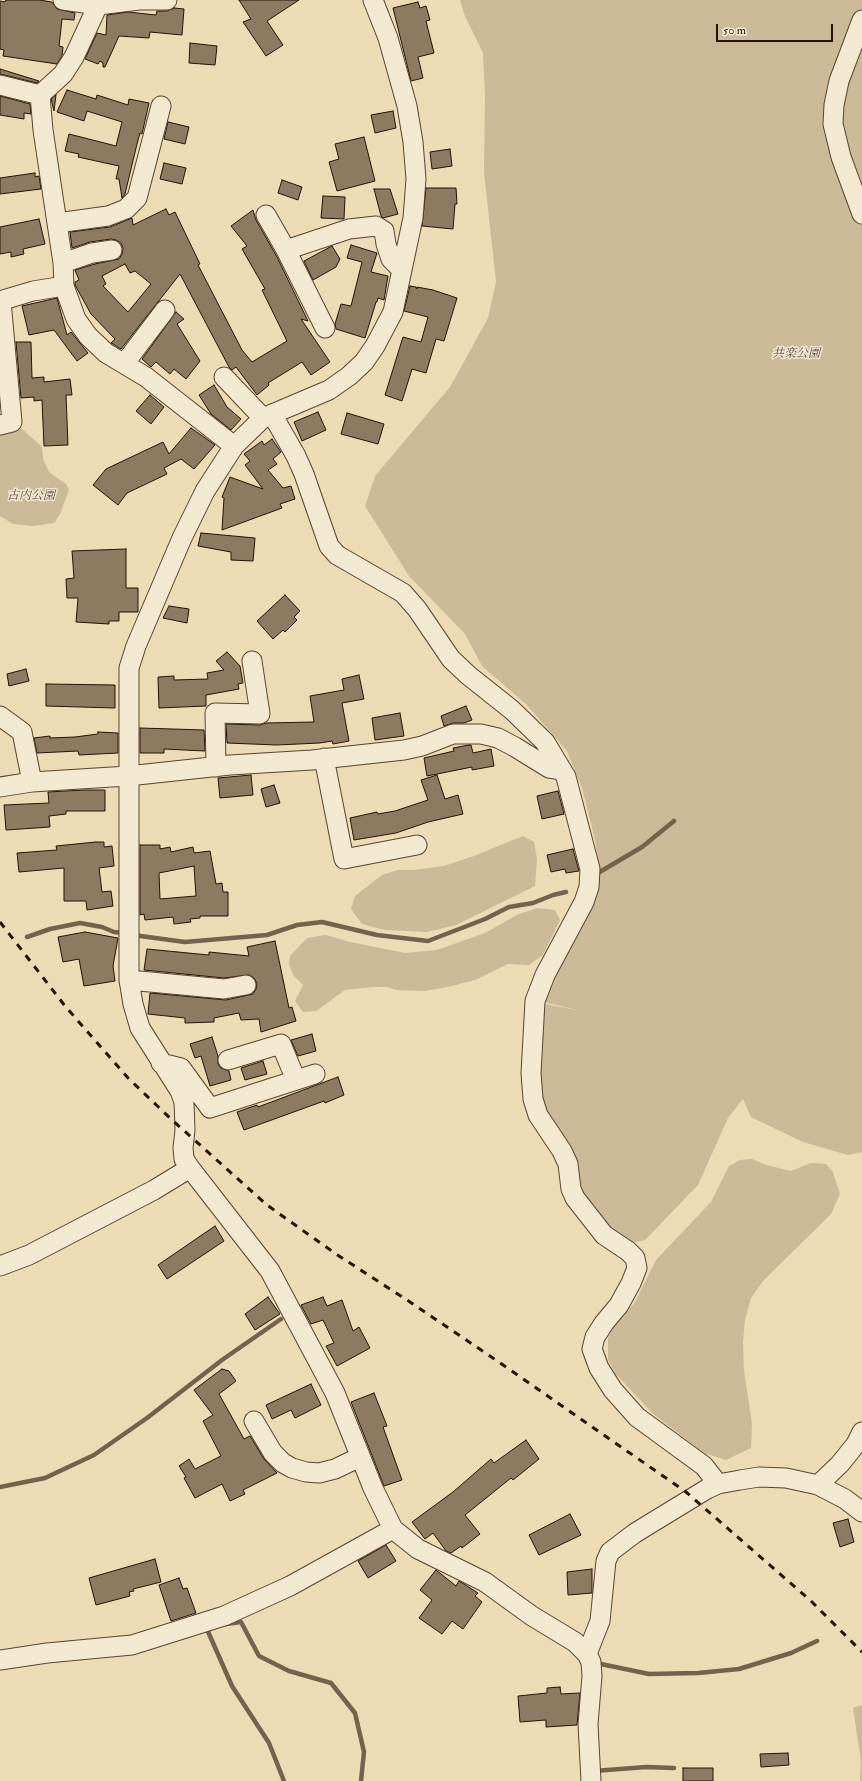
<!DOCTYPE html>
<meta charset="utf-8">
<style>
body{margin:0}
#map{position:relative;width:862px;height:1781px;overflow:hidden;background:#eddbb6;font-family:"IM FELL Double Pica",serif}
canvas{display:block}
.scale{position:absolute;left:716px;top:24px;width:117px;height:18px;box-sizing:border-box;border:2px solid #251205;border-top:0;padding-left:5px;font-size:12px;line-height:14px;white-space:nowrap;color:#251205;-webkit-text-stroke:3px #f3e8d0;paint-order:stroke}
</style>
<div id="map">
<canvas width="862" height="1781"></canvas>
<div class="scale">50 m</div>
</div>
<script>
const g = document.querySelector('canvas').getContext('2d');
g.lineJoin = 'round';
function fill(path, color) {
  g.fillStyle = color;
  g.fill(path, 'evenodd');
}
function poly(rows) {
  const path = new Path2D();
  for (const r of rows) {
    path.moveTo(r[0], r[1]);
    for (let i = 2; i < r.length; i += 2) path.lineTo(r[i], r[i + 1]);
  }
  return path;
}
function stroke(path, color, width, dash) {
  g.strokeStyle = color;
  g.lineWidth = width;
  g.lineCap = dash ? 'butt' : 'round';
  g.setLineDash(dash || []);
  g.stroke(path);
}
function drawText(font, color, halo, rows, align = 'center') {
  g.font = font + ' "IM FELL Double Pica","Noto Serif JP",serif';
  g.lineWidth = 3;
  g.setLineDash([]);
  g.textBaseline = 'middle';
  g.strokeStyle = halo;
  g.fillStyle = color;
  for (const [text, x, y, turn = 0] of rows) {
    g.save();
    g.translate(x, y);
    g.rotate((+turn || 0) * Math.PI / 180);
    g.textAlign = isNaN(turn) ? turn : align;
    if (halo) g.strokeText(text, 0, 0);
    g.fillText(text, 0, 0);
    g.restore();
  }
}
const green = poly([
 [460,0,862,0,862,1152,848,1155,803,1142,751,1117,743,1099,728,1118,698,1185,645,1240,630,1243,605,1226,578,1191,537,1090,540,1003,582,1011,539,1001,596,895,600,871,595,840,582,788,567,751,527,705,482,666,465,634,409,576,365,506,375,476,450,387,488,318,496,282,484,172,485,96,483,53,464,14],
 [15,425,20,427,42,447,43,459,49,472,66,484,69,490,60,514,54,523,33,526,13,524,0,516,0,428],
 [523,836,534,842,537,859,535,886,456,925,427,932,385,930,362,924,351,909,355,896,382,875,398,870,414,870,444,866,474,856],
 [537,908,555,910,560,920,543,955,529,965,508,964,475,980,448,987,424,991,396,990,387,987,373,987,345,990,316,1011,303,1012,295,1001,303,985,294,976,289,965,290,956,307,938,326,935,350,942,405,953,437,950,485,933,517,915],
 [752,1159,766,1165,791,1171,811,1163,826,1164,833,1172,840,1194,831,1214,763,1281,751,1298,745,1320,743,1342,744,1371,752,1424,751,1448,726,1460,704,1453,652,1413,616,1374,608,1360,608,1338,615,1322,634,1304,656,1260,711,1202,729,1166,740,1160],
 [862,1705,862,1781,860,1781,861,1761,853,1708]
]);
const stream = poly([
 [598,873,642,847,674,821],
 [133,935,185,942,267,935,297,925,322,922,377,935,428,941,485,919,509,907,533,903,553,895,566,892],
 [27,937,50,929,80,923,102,927,114,932,124,933],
 [0,1487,45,1478,94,1455,147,1418,222,1360,281,1319],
 [226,1624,241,1622,259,1656,289,1671,331,1683,355,1713,364,1752,361,1781],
 [206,1627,232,1686,269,1743,284,1781],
 [596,1663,649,1674,698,1673,739,1669,791,1653,817,1641],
 [594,1771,646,1767,674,1768]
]);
const building = poly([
 [6,0,39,0,52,2,57,9,75,13,74,20,62,19,59,46,63,47,62,56,57,64,3,56,4,50,0,49,0,1,5,2,6,0],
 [239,0,299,0,267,21,283,45,266,56,243,22,251,19,239,0],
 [418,2,420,8,426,6,430,20,426,21,434,53,418,57,423,78,411,81,393,8,418,2],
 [174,8,184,9,182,35,150,32,149,38,119,36,105,67,103,67,103,63,100,61,98,64,85,59,97,33,106,35,107,15,128,12,156,15,157,11,167,11,174,8],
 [190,43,217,46,215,65,189,63,190,43],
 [0,69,39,81,37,83,0,74,0,69],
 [67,90,96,99,97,95,128,105,129,99,149,103,142,134,140,133,137,144,125,194,122,198,119,179,116,179,119,166,78,157,79,154,65,151,69,134,116,146,122,122,87,111,84,121,57,112,67,90],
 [56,95,54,111,51,99,56,95],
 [0,96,30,104,31,114,24,113,24,119,0,115,0,96],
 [393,111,396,128,375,133,371,115,393,111],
 [168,122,189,127,185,144,164,139,168,122],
 [364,137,375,181,337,191,329,162,339,159,335,144,364,137],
 [450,149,452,166,432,169,430,152,450,149],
 [164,163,186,168,182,184,160,179,164,163],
 [35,173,35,177,39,176,41,189,0,194,0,178,35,173],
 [282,180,302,187,298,200,278,193,282,180],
 [426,188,456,188,457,204,455,204,453,229,422,226,426,188],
 [374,189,390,189,398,214,383,218,381,216,374,189],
 [323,196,345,197,344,219,321,218,323,196],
 [166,209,169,215,175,212,200,264,198,265,242,350,252,362,287,341,262,290,265,289,242,249,247,246,231,226,253,210,256,220,277,257,308,321,301,319,330,362,311,375,302,362,268,383,269,385,257,395,236,367,232,370,229,367,180,274,121,349,113,344,111,343,115,339,91,314,75,285,75,282,79,280,75,270,95,264,119,259,122,254,123,248,121,243,116,240,111,239,90,242,72,248,70,232,110,227,132,218,133,225,166,209],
 [125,264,130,273,135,271,151,284,128,312,103,286,106,284,102,276,125,264],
 [39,219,45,244,23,249,24,254,11,257,11,252,0,254,0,227,39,219],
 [351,245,377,253,371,272,388,276,384,300,378,298,377,302,376,302,365,338,336,329,335,324,341,304,351,306,362,262,347,258,351,245],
 [332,246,340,259,336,267,313,280,304,261,332,246],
 [410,286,416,287,417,289,417,287,433,290,457,298,444,341,436,339,426,373,412,369,402,401,385,395,403,337,421,342,428,317,404,311,410,286],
 [57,298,67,335,71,332,88,353,77,361,54,330,29,335,22,306,57,298],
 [176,312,184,319,177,324,200,361,186,379,174,369,170,374,156,362,151,367,142,359,176,312],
 [16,342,31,342,32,378,44,377,44,382,70,379,72,395,66,395,68,445,44,446,42,400,34,401,34,397,21,398,16,342],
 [214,385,227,407,241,419,231,430,211,414,199,395,214,385],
 [150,395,164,407,151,424,136,411,150,395],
 [318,412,326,430,302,441,294,422,318,412],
 [347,413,384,424,378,444,341,434,347,413],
 [191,428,215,445,194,469,181,459,164,468,167,474,127,493,118,505,93,485,106,469,163,442,169,454,191,428],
 [272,439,281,452,273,459,277,464,268,470,283,488,291,486,295,499,280,504,282,508,222,530,224,498,222,497,230,477,263,489,245,465,250,461,244,454,262,441,264,445,272,439],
 [201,533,255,538,253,561,231,560,231,552,198,546,201,533],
 [126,549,126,588,138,588,138,612,119,612,119,621,109,621,109,624,76,622,78,598,67,598,66,579,74,578,72,551,126,549],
 [285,595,300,611,294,617,297,620,285,632,283,630,273,639,257,621,285,595],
 [169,606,189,609,187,623,163,618,169,606],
 [227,652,240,666,243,683,238,684,239,689,206,695,206,706,159,708,158,677,174,676,174,680,208,679,207,673,224,670,216,661,227,652],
 [26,669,29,681,9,686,7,674,26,669],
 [359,675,364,699,342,703,349,741,333,744,332,741,320,743,277,745,227,743,226,724,260,725,266,723,314,722,310,696,344,690,342,679,359,675],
 [46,684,115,685,115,708,46,706,46,684],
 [466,706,472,720,464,723,453,723,444,726,441,716,466,706],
 [400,713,404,736,375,740,372,718,400,713],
 [140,728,204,730,205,751,164,749,164,753,140,753,140,728],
 [98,732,118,733,118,753,79,755,78,751,37,753,34,738,50,736,50,738,75,737,98,734,98,732],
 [469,745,471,745,473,753,491,749,494,766,472,770,472,767,427,776,424,758,454,751,453,748,469,745],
 [251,775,253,795,220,798,218,778,251,775],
 [437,775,445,799,458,795,463,814,428,822,396,833,354,840,350,818,377,812,378,814,395,811,428,800,421,780,437,775],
 [274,785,280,803,266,807,261,789,274,785],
 [84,790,105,790,105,811,66,811,66,814,49,816,50,827,6,830,4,805,49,803,48,792,84,790],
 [558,791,564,814,542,819,537,796,558,791],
 [96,842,104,842,104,847,112,846,114,866,99,868,102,892,111,891,113,906,87,910,86,901,64,901,64,868,19,872,17,853,57,850,56,846,96,842],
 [140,845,160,845,160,849,170,847,171,852,193,847,194,853,210,851,216,884,222,883,223,892,228,892,228,916,200,916,200,918,190,919,191,922,174,924,173,917,145,920,144,914,140,915,140,845],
 [194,866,196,896,160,899,159,873,194,866],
 [573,849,579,871,566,873,565,869,551,872,547,855,573,849],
 [85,932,118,938,113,966,115,981,84,986,79,959,63,962,58,937,85,932],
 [275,941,289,1008,292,1007,296,1021,261,1032,259,1019,241,1020,239,1013,214,1018,214,1022,185,1023,185,1018,148,1014,150,993,226,1000,253,994,256,989,257,983,254,978,249,975,224,978,144,970,147,949,209,955,209,952,249,956,247,947,275,941],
 [312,1034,316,1051,298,1056,291,1040,312,1034],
 [212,1037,218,1056,218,1064,221,1068,229,1071,231,1080,210,1086,201,1056,195,1058,190,1044,212,1037],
 [263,1061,267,1074,245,1080,241,1068,263,1061],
 [338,1077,344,1095,325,1103,324,1101,244,1130,237,1112,257,1105,258,1107,338,1077],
 [215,1226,224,1241,167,1279,158,1265,215,1226],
 [268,1297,280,1314,255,1330,245,1314,268,1297],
 [323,1297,327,1306,342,1300,353,1331,359,1327,370,1348,337,1366,326,1346,334,1343,323,1320,311,1324,301,1305,323,1297],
 [222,1369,229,1371,236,1381,219,1394,244,1439,250,1436,264,1459,277,1473,243,1490,245,1494,230,1501,222,1484,195,1498,184,1478,186,1477,179,1466,189,1459,195,1469,221,1456,203,1421,213,1415,194,1390,222,1369],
 [311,1384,321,1405,295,1418,291,1410,272,1419,266,1405,311,1384],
 [374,1393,387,1426,383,1427,402,1480,384,1486,351,1402,374,1393],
 [526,1440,539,1459,513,1480,511,1478,465,1515,480,1534,462,1548,461,1546,451,1553,446,1551,433,1533,425,1539,412,1522,453,1492,491,1459,494,1463,526,1440],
 [570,1514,581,1535,539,1555,529,1535,570,1514],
 [848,1519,854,1542,840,1547,833,1523,848,1519],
 [386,1545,396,1561,368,1578,358,1561,386,1545],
 [155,1559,161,1582,133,1589,134,1591,129,1592,130,1596,96,1605,89,1578,155,1559],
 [592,1569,592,1593,568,1595,567,1572,592,1569],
 [436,1570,456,1586,459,1581,467,1586,478,1593,475,1596,482,1602,463,1629,452,1621,442,1634,419,1618,432,1600,420,1590,436,1570],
 [179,1578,183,1589,187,1588,196,1613,171,1621,159,1585,179,1578],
 [560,1687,561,1694,580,1693,577,1725,546,1727,546,1720,520,1722,518,1696,547,1693,547,1688,560,1687],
 [788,1753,789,1765,761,1767,760,1754,788,1753],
 [683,1768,713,1768,713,1781,683,1781,683,1768]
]);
const minor = poly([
 [63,0,98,5],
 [373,0,388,38,407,106,413,142,416,179,413,218,393,312,375,346,364,362,349,376,329,390,263,418,234,446,205,491,182,538,136,646,129,668,129,980,133,1004,140,1028,180,1091,184,1102,185,1130,183,1148,184,1159,190,1168,270,1271,335,1393,373,1488,393,1529,418,1549,485,1582,532,1616,575,1642,587,1654,591,1662,592,1676,588,1724,591,1781],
 [862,20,839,81,834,105,833,124,841,157,862,214],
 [0,85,40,95],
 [266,215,286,250,325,328],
 [57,223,108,216,126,209,137,198,161,106],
 [286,250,349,229,376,226,384,231,386,244,391,259,402,270],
 [63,263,92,253,112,250],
 [64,286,63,263,43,130,40,95,63,74,74,57,98,5,139,0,167,0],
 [0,301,33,291,64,286,76,319,88,336,106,353,146,377,234,446],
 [124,364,165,310],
 [224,377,263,418],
 [272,414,296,456,304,474,329,546,337,555,403,593,417,609,451,659,468,675,512,710,545,742,566,777,590,869,589,887,584,902,545,975,535,1001,531,1073,533,1099,538,1115,562,1151,568,1164,571,1189,575,1198,604,1235,628,1251,635,1258,637,1268,631,1283,619,1305,604,1323,595,1337,592,1349,599,1368,613,1390,637,1417,704,1466,718,1484],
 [0,425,12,422,1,301],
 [0,716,22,732,32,782],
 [324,758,344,859,417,845],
 [216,767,215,713,260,714,252,661],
 [0,787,32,782,128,776,230,765,312,760,404,750,422,746,453,734,481,734,498,738,515,747,549,768,562,770],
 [129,980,224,989,246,985],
 [228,1060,281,1044,296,1080],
 [161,1063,181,1068,210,1108,315,1074],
 [0,1266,29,1255,154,1190,190,1168],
 [254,1421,273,1453,283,1463,292,1468,306,1472,319,1473,335,1469,360,1457],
 [818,1485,840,1464,856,1444,862,1432],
 [587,1654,600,1621,606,1561,610,1552,635,1533,707,1489,718,1484,740,1480,759,1477,786,1478,818,1485,845,1499,862,1512],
 [0,1660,47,1653,132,1645,224,1616,290,1586,393,1529]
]);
const rail = poly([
 [0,922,65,1006,128,1078,171,1119,267,1205,336,1254,410,1302,490,1356,686,1492,811,1601,862,1652]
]);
const parkNames = [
 ["共楽公園",796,354],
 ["古内公園",31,496]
];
fill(green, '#cbb998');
stroke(stream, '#74624b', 4.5);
fill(building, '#8d7b61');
stroke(building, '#251205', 1);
stroke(minor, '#574431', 21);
stroke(minor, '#f3e8d0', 19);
stroke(rail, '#251205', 3, [7, 7]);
drawText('italic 12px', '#5f4c38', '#f3e8d0', parkNames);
</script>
